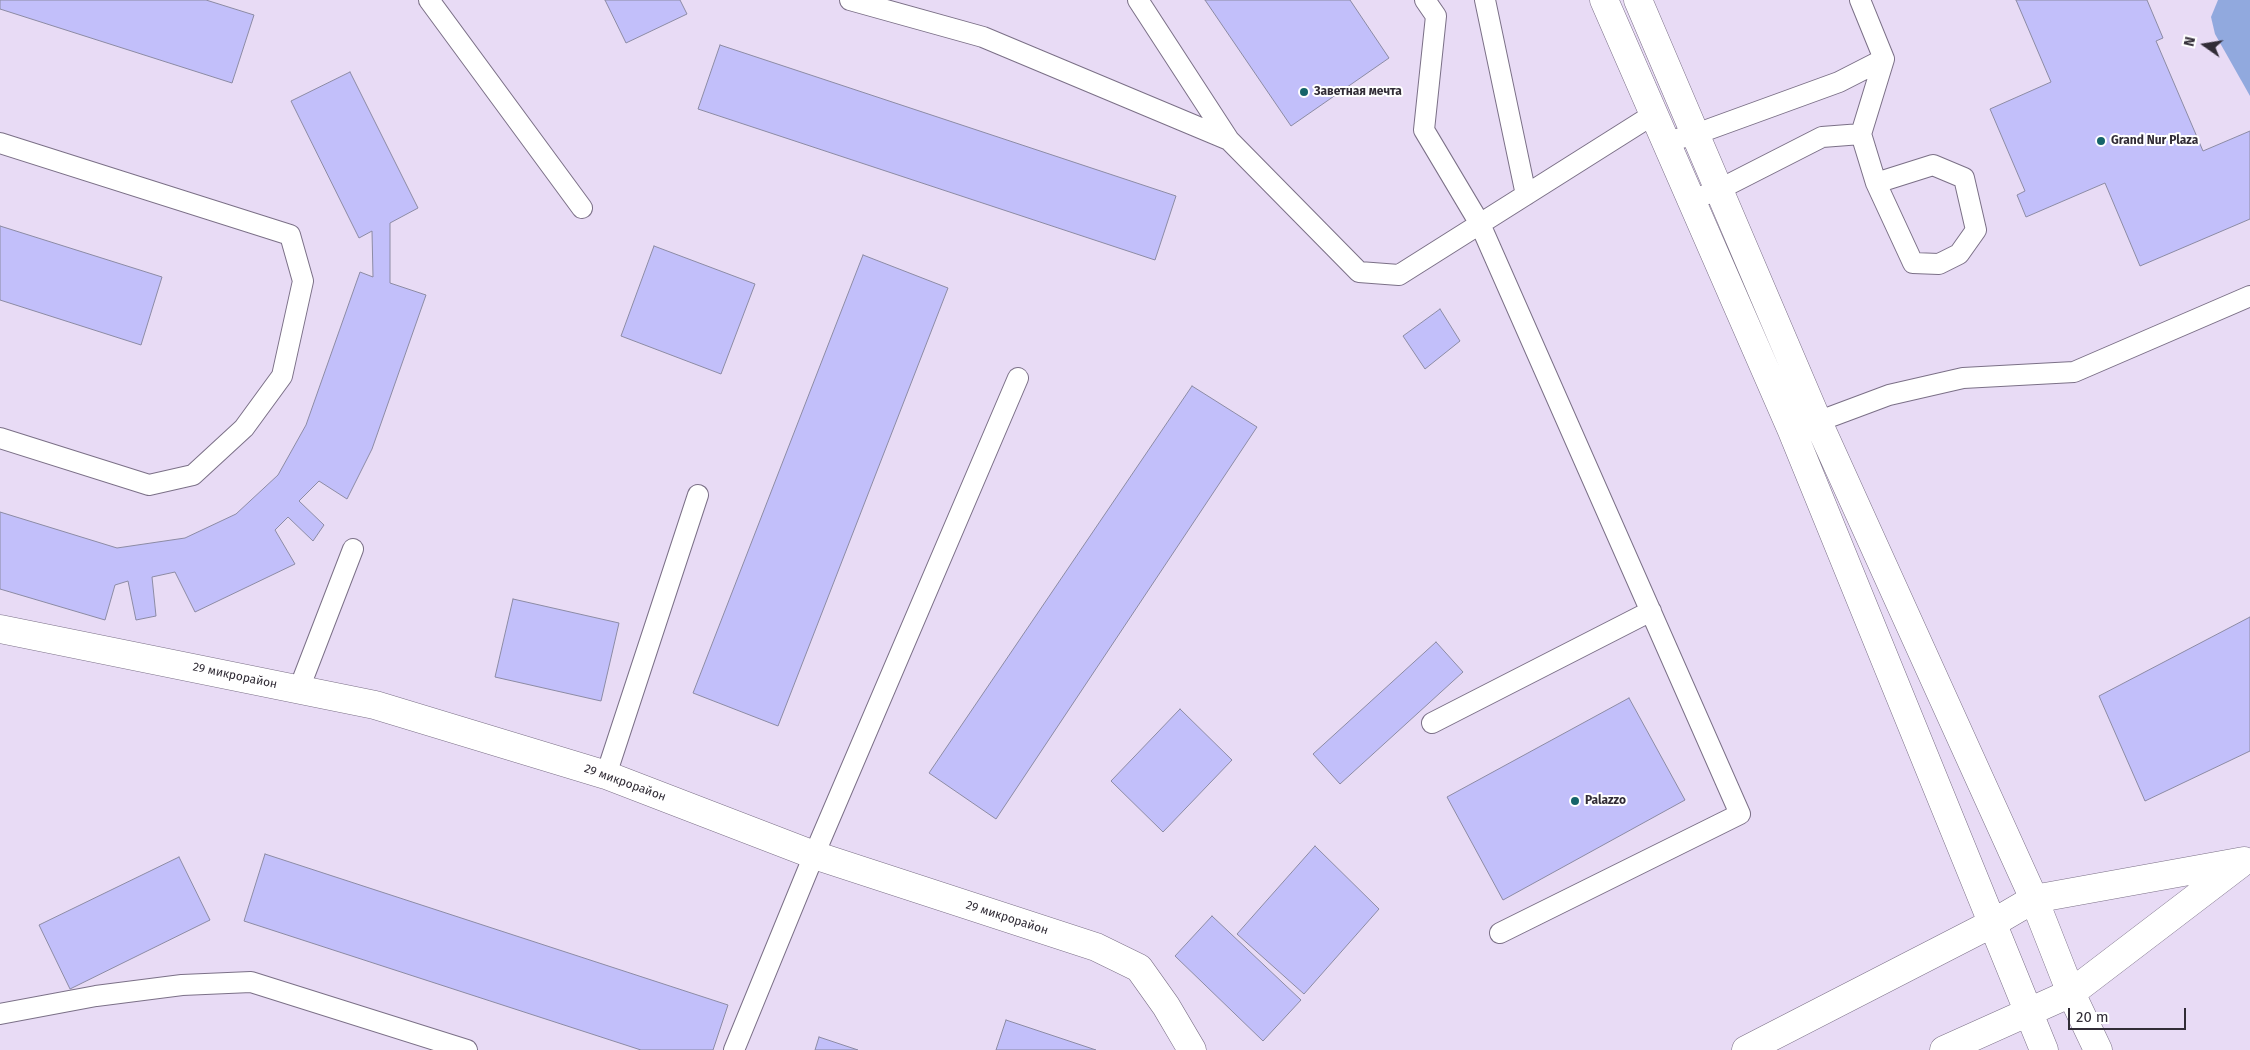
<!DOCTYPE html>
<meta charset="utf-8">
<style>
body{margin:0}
#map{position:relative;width:2250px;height:1050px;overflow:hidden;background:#e8dbf5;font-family:"Fira Sans",sans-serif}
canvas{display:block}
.north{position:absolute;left:2180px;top:20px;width:50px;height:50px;-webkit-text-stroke:4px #fff;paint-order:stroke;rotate:283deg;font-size:14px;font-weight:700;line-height:20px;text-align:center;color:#312c36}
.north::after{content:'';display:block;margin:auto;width:18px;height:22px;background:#312c36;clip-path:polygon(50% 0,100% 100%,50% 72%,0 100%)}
.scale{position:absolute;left:2068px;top:1008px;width:118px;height:22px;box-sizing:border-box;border:2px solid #312c36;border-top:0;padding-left:6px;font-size:15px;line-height:18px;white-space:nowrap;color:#312c36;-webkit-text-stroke:4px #fff;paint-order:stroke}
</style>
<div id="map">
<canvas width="2250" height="1050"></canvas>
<div class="north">N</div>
<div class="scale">20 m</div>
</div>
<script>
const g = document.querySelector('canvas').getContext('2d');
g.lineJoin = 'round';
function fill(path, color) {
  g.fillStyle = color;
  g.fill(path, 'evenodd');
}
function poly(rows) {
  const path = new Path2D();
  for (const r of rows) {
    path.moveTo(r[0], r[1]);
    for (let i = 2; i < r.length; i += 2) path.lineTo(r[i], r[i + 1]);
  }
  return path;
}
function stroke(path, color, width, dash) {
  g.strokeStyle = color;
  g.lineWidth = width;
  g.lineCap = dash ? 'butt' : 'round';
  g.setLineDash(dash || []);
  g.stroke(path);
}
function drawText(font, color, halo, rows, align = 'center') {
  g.font = font + ' "Fira Sans",sans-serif';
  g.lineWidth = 4;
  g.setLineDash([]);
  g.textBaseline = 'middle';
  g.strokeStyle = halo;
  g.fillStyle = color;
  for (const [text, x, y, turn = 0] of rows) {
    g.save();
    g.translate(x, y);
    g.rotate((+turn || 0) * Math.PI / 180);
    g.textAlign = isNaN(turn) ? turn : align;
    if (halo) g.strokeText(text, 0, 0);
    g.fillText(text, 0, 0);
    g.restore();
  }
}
const water = poly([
 [2218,0,2250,0,2250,96,2215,34,2211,17]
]);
const building = poly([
 [0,0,206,0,254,15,232,83,0,9,0,0],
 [605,0,680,0,687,14,626,43,605,0],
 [1205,0,1350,0,1389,58,1291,126,1205,0],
 [2016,0,2147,0,2163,38,2156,41,2203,151,2250,131,2250,219,2140,266,2105,183,2026,217,2017,195,2025,191,1990,109,2051,82,2016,0],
 [720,45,1176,196,1155,260,698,109,720,45],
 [350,72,418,208,390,223,390,283,426,295,372,449,347,499,319,481,299,501,324,525,313,541,288,517,275,530,295,564,195,612,175,572,152,577,156,616,136,620,128,581,115,585,105,620,0,589,0,512,117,548,185,538,236,514,278,475,306,425,360,272,373,277,372,231,359,238,291,101,350,72],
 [0,226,162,277,141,345,0,300,0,226],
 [654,246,755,284,721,374,621,336,654,246],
 [863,255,948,288,778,726,693,693,863,255],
 [1440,309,1460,341,1425,369,1403,336,1440,309],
 [1192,386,1257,427,996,819,929,773,1192,386],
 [513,599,619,623,601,701,495,677,513,599],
 [2250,617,2250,751,2145,801,2099,696,2250,617],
 [1436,642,1463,672,1340,784,1313,754,1436,642],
 [1629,698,1685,800,1503,900,1447,797,1629,698],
 [1180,709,1232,760,1163,832,1111,781,1180,709],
 [1315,846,1379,909,1304,994,1237,934,1315,846],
 [265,854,728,1005,713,1050,641,1050,244,921,265,854],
 [179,857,210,920,70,989,39,925,179,857],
 [1212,916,1301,1000,1263,1041,1175,956,1212,916],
 [1006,1020,1096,1050,996,1050,1006,1020],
 [819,1037,858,1050,815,1050,819,1037]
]);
const service = poly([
 [429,0,582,208],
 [850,0,983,37,1229,140,1359,272,1399,275,1654,114],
 [1138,0,1229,140],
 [1425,0,1436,16,1424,130,1480,224,1740,814,1500,933],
 [1485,0,1526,195],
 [1861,134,1884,59],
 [1666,142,1696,134,1839,82,1884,59,1860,0],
 [0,143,290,235,303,281,282,376,244,428,193,475,149,485,0,438],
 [1692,200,1720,189,1822,137,1861,134,1876,183,1913,263,1939,264,1959,254,1976,230,1964,178,1933,165,1876,183],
 [1806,426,1889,395,1963,378,2074,372,2250,296],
 [299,689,353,549],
 [1432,723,1651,611],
 [606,775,698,495],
 [0,1014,96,996,182,985,251,982,467,1050],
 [734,1050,814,855,1018,378]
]);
const minor = poly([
 [0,629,375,705,606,775,814,855,1096,947,1139,968,1166,1006,1192,1050]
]);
const secondary = poly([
 [1604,0,1792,431,2044,1050],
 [1638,0,1818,422,2034,899,2071,993,2098,1050],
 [1746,1050,1993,923,2034,899,2244,861],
 [1944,1050,2071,993,2240,864]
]);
const markers = [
 [1304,92,5,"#16646a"],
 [2101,141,5,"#16646a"],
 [1575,801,5,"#16646a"]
];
const poiNames = [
 ["Заветная мечта",1314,92],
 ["Grand Nur Plaza",2111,141],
 ["Palazzo",1585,801]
];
const streetNames = [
 ["29 микрорайон",235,676,12],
 ["29 микрорайон",625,783,20],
 ["29 микрорайон",1007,918,18]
];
fill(water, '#91a9de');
fill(building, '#c2bffa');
stroke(building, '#8c8ba4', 1);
stroke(service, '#7b7087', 22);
stroke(minor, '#7b7087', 29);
stroke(secondary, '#7b7087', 29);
stroke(service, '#fff', 20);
stroke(minor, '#fff', 28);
stroke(secondary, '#fff', 28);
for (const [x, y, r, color] of markers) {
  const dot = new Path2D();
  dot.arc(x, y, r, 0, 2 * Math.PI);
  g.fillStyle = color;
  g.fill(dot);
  stroke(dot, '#fff', 2);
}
drawText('bold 12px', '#312c36', '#fff', poiNames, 'left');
drawText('12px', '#312c36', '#fff', streetNames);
</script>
